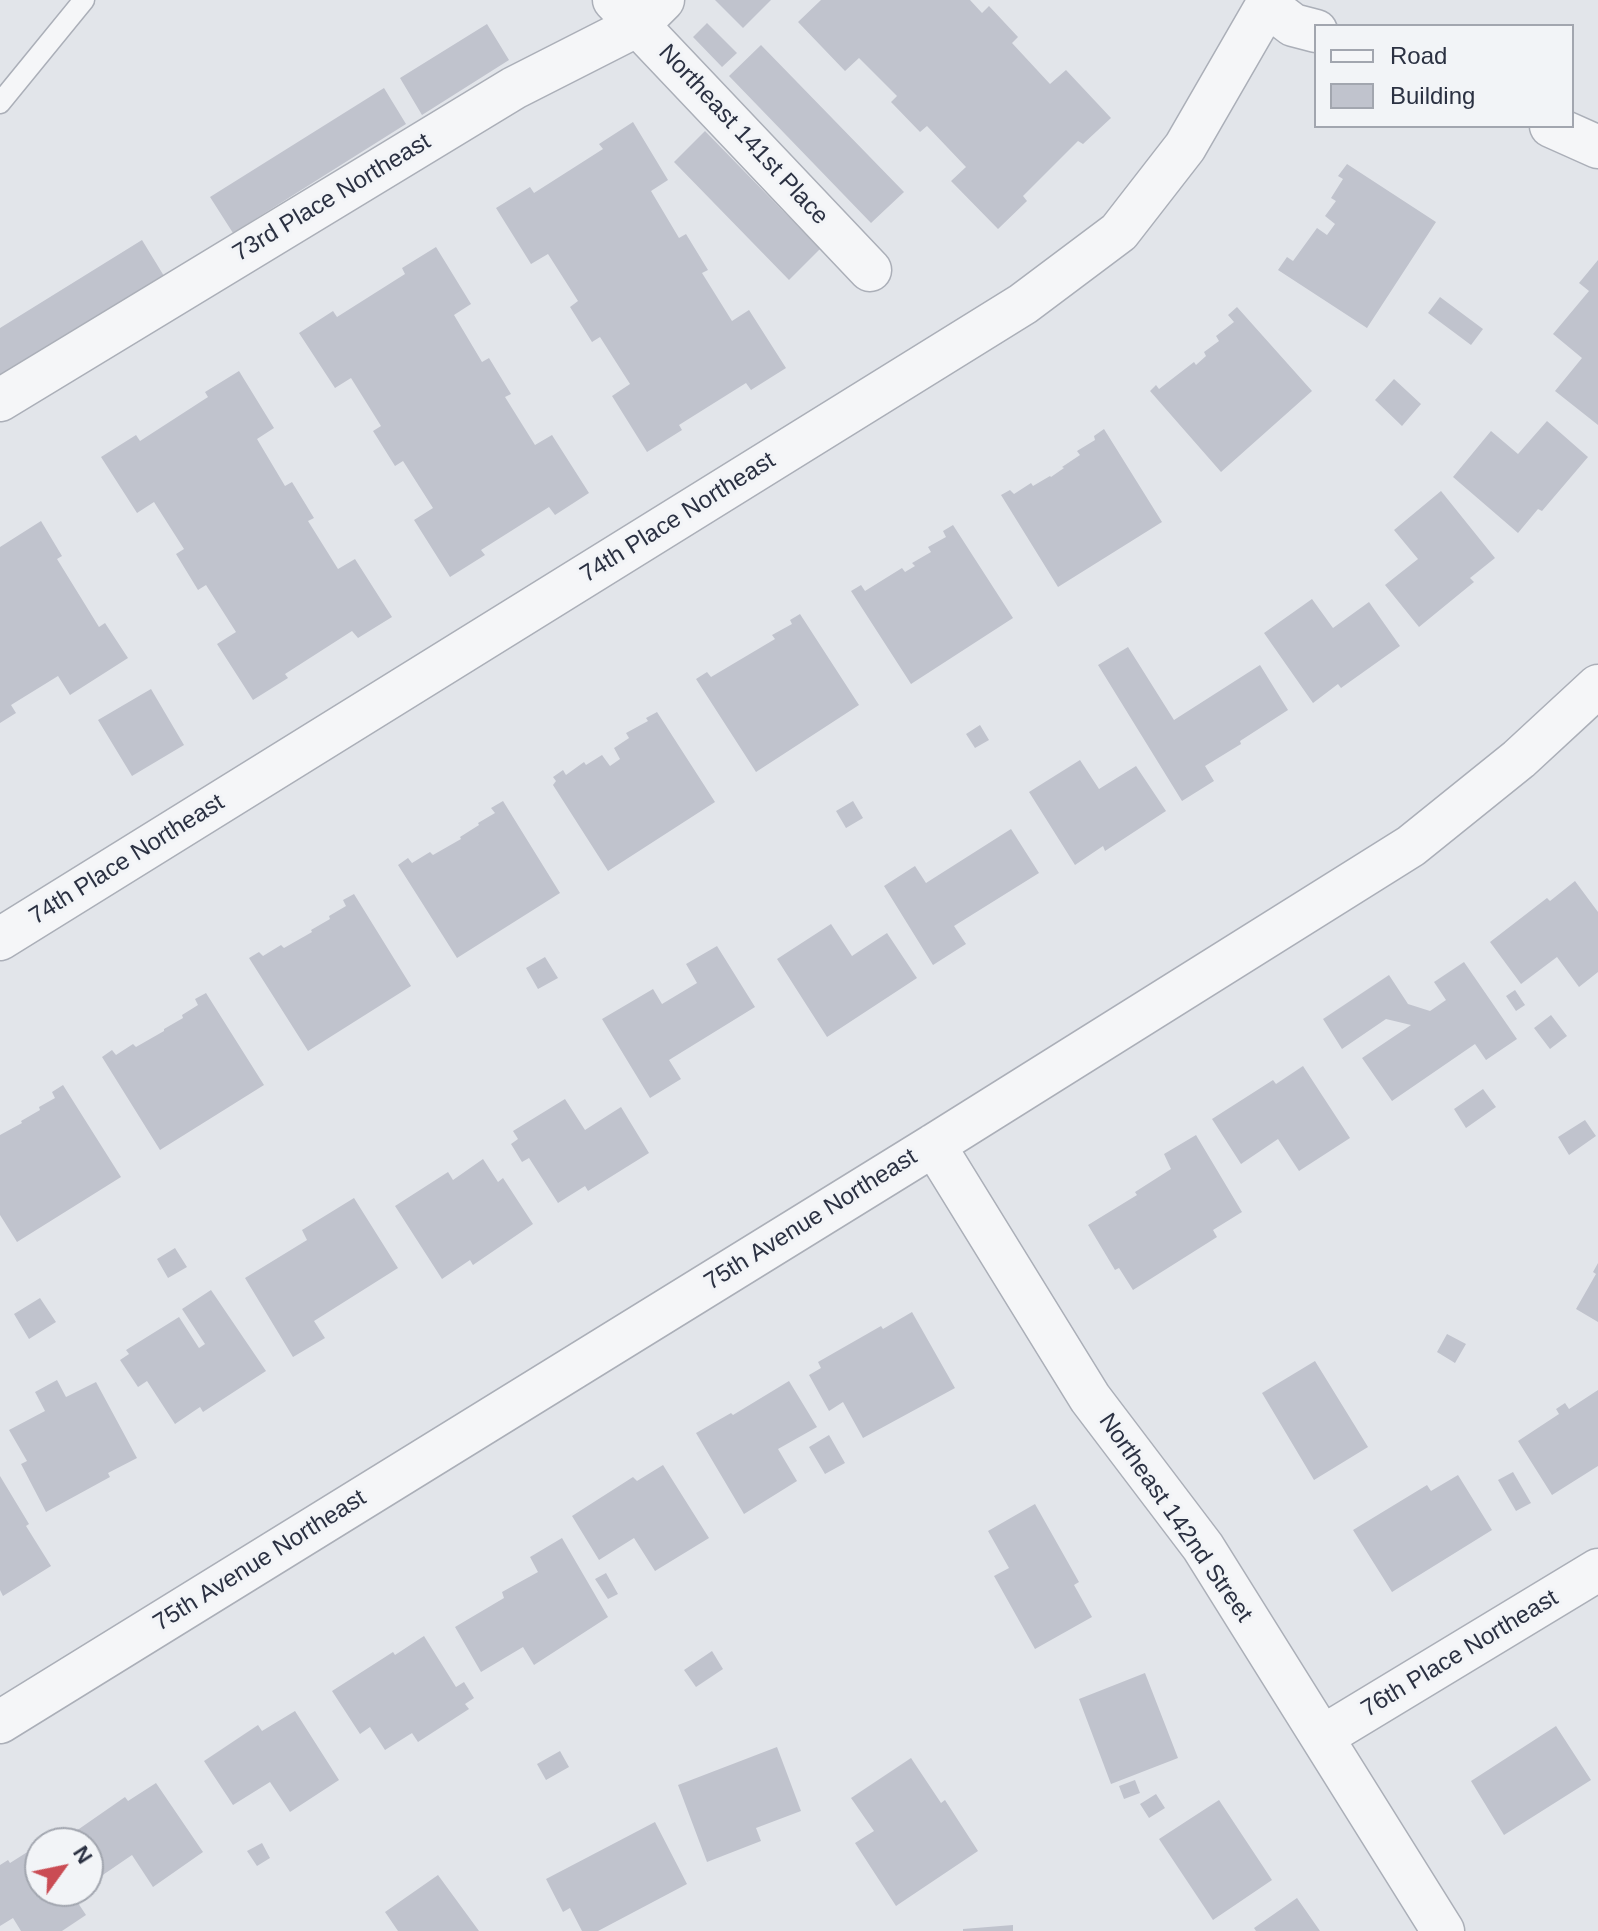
<!DOCTYPE html>
<style>
body{margin:0}
#map{position:relative;width:1598px;height:1931px;overflow:hidden;background:#e2e5ea;font-family:Helvetica,sans-serif}
canvas{display:block}
.legend{position:absolute;left:1314px;top:24px;width:260px;height:104px;box-sizing:border-box;background:#f2f4f7;border:2px solid #a2a6af;margin:0;padding:10px 14px;list-style:none;font-size:24px;color:#2b3142}
.legend li{display:flex;align-items:center;gap:16px;height:40px}
.legend b{width:40px;border:2px solid #a2a6af}
.north{position:absolute;left:24px;top:1827px;width:80px;height:80px;box-sizing:border-box;background:#f2f4f7;border:2px solid #a2a6af;border-radius:50%;rotate:57deg;font-size:22px;font-weight:700;line-height:32px;text-align:center;color:#2b3142}
.north::after{content:'';display:block;margin:auto;width:28px;height:36px;background:#ca4c54;clip-path:polygon(50% 0,100% 100%,50% 72%,0 100%)}
</style>
<div id="map">
<canvas width="1598" height="1931"></canvas>
<ul class="legend">
<li><b style="height:10px;background:#f5f6f8"></b>Road</li>
<li><b style="height:22px;background:#c0c3cd"></b>Building</li>
</ul>
<div class="north">N</div>
</div>
<script>
const g = document.querySelector('canvas').getContext('2d');
g.lineJoin = 'round';
function fill(path, color) {
  g.fillStyle = color;
  g.fill(path, 'evenodd');
}
function poly(rows) {
  const path = new Path2D();
  for (const r of rows) {
    path.moveTo(r[0], r[1]);
    for (let i = 2; i < r.length; i += 2) path.lineTo(r[i], r[i + 1]);
  }
  return path;
}
function stroke(path, color, width, dash) {
  g.strokeStyle = color;
  g.lineWidth = width;
  g.lineCap = dash ? 'butt' : 'round';
  g.setLineDash(dash || []);
  g.stroke(path);
}
function drawText(font, color, halo, rows, align = 'center') {
  g.font = font + ' Helvetica,sans-serif';
  g.lineWidth = 6;
  g.setLineDash([]);
  g.textBaseline = 'middle';
  g.strokeStyle = halo;
  g.fillStyle = color;
  for (const [text, x, y, turn = 0] of rows) {
    g.save();
    g.translate(x, y);
    g.rotate((+turn || 0) * Math.PI / 180);
    g.textAlign = isNaN(turn) ? turn : align;
    if (halo) g.strokeText(text, 0, 0);
    g.fillText(text, 0, 0);
    g.restore();
  }
}
const building = poly([
 [715,0,771,0,743,28],
 [821,0,970,0,982,13,989,6,1018,37,1012,43,1050,84,1066,70,1111,118,1083,144,1078,141,1023,196,1027,201,998,229,951,181,966,167,927,126,920,132,891,102,897,96,859,58,845,71,798,22],
 [707,23,737,53,722,67,693,37],
 [487,24,509,60,422,115,400,78],
 [761,45,904,192,871,223,729,76],
 [384,88,406,124,233,233,210,197],
 [633,122,668,180,651,191,679,238,686,234,708,270,702,273,732,321,749,310,786,368,751,390,746,383,679,425,682,430,647,452,612,396,630,384,600,337,592,342,570,307,578,301,548,254,531,264,496,208,530,187,534,193,603,149,599,144],
 [705,131,820,249,789,280,674,162],
 [1347,164,1436,222,1367,328,1278,270,1287,257,1293,261,1317,228,1327,235,1335,224,1325,216,1336,201,1331,198,1343,179,1338,176],
 [142,240,164,276,0,379,0,328],
 [436,247,471,304,454,315,482,362,489,358,511,394,505,397,535,445,552,435,589,493,555,515,549,507,481,550,485,555,450,577,414,520,433,508,403,461,395,466,373,431,381,426,351,378,335,388,299,333,333,311,337,317,405,274,402,268],
 [1598,260,1598,425,1555,391,1582,358,1553,334,1589,291,1579,283],
 [1440,297,1483,329,1471,345,1428,313],
 [1237,307,1312,391,1221,472,1150,391,1156,385,1159,389,1194,362,1196,365,1206,356,1204,352,1219,341,1216,336,1234,322,1228,315],
 [239,371,274,428,257,439,285,486,292,482,314,518,308,521,338,569,355,559,392,617,358,638,352,631,285,674,288,678,253,700,217,644,236,632,206,585,198,590,176,554,184,549,154,502,137,513,101,457,136,435,140,441,208,397,205,392],
 [1394,379,1421,404,1402,426,1375,400],
 [1547,421,1588,457,1542,511,1538,509,1518,533,1453,477,1491,431,1518,454],
 [1104,429,1162,522,1058,587,1001,495,1010,490,1014,494,1031,483,1033,486,1050,476,1051,477,1064,468,1062,467,1080,455,1077,451,1095,440,1094,436],
 [1441,491,1495,558,1470,578,1474,582,1419,627,1385,585,1418,559,1394,530],
 [41,521,62,556,57,559,99,627,105,623,128,658,70,695,58,676,11,705,16,713,0,723,0,547],
 [953,525,1013,618,911,684,851,591,861,585,865,591,902,568,905,572,915,566,912,563,931,552,928,547,946,537,943,531],
 [1312,599,1333,628,1369,602,1400,646,1341,688,1338,684,1313,703,1264,633],
 [800,614,859,705,756,772,696,679,707,672,711,677,775,639,772,635,792,624,790,620],
 [1128,647,1174,720,1260,665,1288,710,1240,741,1241,744,1205,766,1214,781,1182,801,1098,665],
 [151,689,184,745,132,776,98,720],
 [657,712,715,802,608,871,553,785,556,781,553,777,563,770,566,775,584,762,586,765,602,755,610,766,620,759,614,748,629,738,626,733,648,721,646,718],
 [980,725,989,740,975,748,966,734],
 [1080,760,1099,789,1136,766,1166,811,1105,851,1103,846,1075,865,1029,792],
 [503,801,560,893,457,958,398,865,408,858,412,863,430,852,433,855,461,839,460,837,479,825,478,823,495,813,491,808],
 [853,801,863,818,846,828,836,811],
 [1011,829,1039,873,954,926,966,944,933,965,884,886,915,866,926,883],
 [1575,881,1598,912,1598,972,1579,987,1557,957,1521,984,1490,942,1547,898,1550,901],
 [354,894,411,986,308,1051,249,958,259,952,263,956,281,945,284,948,312,932,311,930,330,919,329,916,346,906,343,900],
 [831,924,852,956,887,933,917,978,827,1037,777,959],
 [717,946,755,1007,669,1060,681,1079,650,1098,602,1019,653,989,662,1004,697,983,686,964],
 [545,957,558,978,538,989,526,968],
 [1464,962,1517,1039,1486,1060,1475,1044,1392,1101,1362,1058,1411,1025,1386,1019,1342,1049,1323,1019,1389,975,1408,1004,1430,1011,1446,1000,1434,982],
 [1515,990,1525,1005,1516,1011,1506,996],
 [206,993,264,1085,160,1150,102,1057,112,1050,116,1055,133,1044,136,1047,164,1031,164,1029,183,1018,182,1015,198,1005,195,999],
 [1551,1015,1567,1036,1550,1049,1534,1028],
 [1303,1066,1350,1138,1299,1171,1278,1139,1241,1164,1212,1119,1273,1080,1276,1084],
 [63,1085,121,1177,17,1242,0,1215,0,1135,22,1123,21,1121,40,1110,39,1107,55,1098,52,1092],
 [1483,1089,1496,1107,1466,1128,1454,1109],
 [565,1099,585,1130,621,1107,649,1153,588,1191,585,1186,558,1203,529,1158,522,1162,511,1144,518,1139,513,1131],
 [1585,1120,1596,1136,1569,1155,1558,1137],
 [1196,1135,1242,1212,1213,1230,1217,1237,1133,1290,1119,1268,1115,1270,1088,1225,1137,1195,1135,1192,1171,1169,1164,1154],
 [483,1159,498,1182,503,1178,533,1224,473,1265,470,1260,442,1279,395,1206,448,1172,453,1180],
 [354,1198,398,1268,314,1321,325,1338,293,1357,245,1278,307,1240,302,1230],
 [175,1248,187,1267,168,1278,157,1259],
 [1598,1263,1598,1322,1576,1309,1596,1274,1593,1272],
 [211,1290,266,1371,203,1412,200,1407,175,1424,147,1381,138,1387,120,1360,129,1354,126,1350,179,1317,199,1348,205,1344,182,1309],
 [40,1298,56,1322,29,1339,14,1314],
 [912,1312,955,1388,863,1438,843,1402,829,1411,809,1375,821,1368,818,1362,881,1326,883,1329],
 [1447,1334,1466,1344,1455,1363,1437,1352],
 [1315,1361,1368,1447,1314,1480,1262,1393],
 [57,1380,66,1397,96,1382,137,1458,108,1473,110,1477,46,1512,21,1464,27,1461,9,1430,45,1411,35,1392],
 [789,1381,817,1427,778,1449,797,1481,744,1514,696,1433,731,1413,733,1415],
 [1598,1390,1598,1466,1552,1495,1518,1441,1559,1414,1556,1409,1565,1403,1569,1409],
 [829,1435,845,1463,825,1474,809,1447],
 [663,1465,709,1538,655,1571,634,1538,599,1560,572,1516,633,1477,637,1481],
 [1513,1472,1531,1503,1516,1511,1498,1480],
 [1458,1475,1492,1530,1392,1592,1353,1530,1427,1485,1431,1491],
 [0,1476,29,1524,26,1526,51,1566,3,1596,0,1590],
 [1035,1504,1079,1582,1074,1585,1092,1617,1035,1649,994,1576,1009,1568,988,1531],
 [562,1538,608,1617,534,1665,523,1647,481,1672,455,1627,504,1598,502,1592,538,1572,530,1557],
 [606,1573,618,1594,608,1599,595,1579],
 [424,1636,456,1687,464,1682,474,1698,465,1704,469,1709,418,1742,412,1733,385,1750,370,1727,360,1734,332,1691,393,1652,395,1655],
 [712,1651,723,1669,696,1687,684,1670],
 [1145,1673,1178,1758,1111,1784,1079,1699],
 [295,1711,339,1780,290,1812,270,1782,233,1805,204,1761,258,1725,262,1731],
 [1556,1726,1591,1780,1504,1835,1471,1781],
 [777,1747,801,1811,756,1828,761,1841,707,1862,678,1785],
 [560,1751,569,1767,546,1780,537,1764],
 [911,1758,941,1803,945,1800,978,1851,896,1906,855,1843,874,1831,851,1798],
 [1135,1780,1140,1793,1124,1799,1119,1786],
 [156,1783,203,1852,153,1887,132,1855,94,1881,88,1872,88,1843,69,1843,66,1838,125,1797,128,1801],
 [1156,1794,1165,1808,1149,1818,1140,1804],
 [1219,1800,1272,1880,1213,1920,1159,1839],
 [655,1822,687,1884,598,1931,582,1931,570,1908,563,1912,546,1879],
 [262,1843,270,1858,257,1866,247,1851],
 [40,1844,40,1891,70,1891,86,1915,62,1931,21,1931,13,1918,0,1926,0,1865,8,1860,10,1863],
 [438,1875,479,1931,398,1931,385,1912],
 [1297,1898,1320,1931,1256,1931,1254,1928],
 [1013,1925,1013,1931,963,1931,963,1929]
]);
const service = poly([
 [0,103,84,0]
]);
const minor = poly([
 [614,0,870,270],
 [1269,0,1267,5,1293,25,1316,31],
 [1551,126,1598,147],
 [0,400,514,88,638,25,663,0],
 [0,939,1023,304,1119,232,1185,147,1267,5],
 [934,1145,1090,1398,1203,1547,1443,1931],
 [0,1722,934,1145,1411,846,1519,759,1598,686],
 [1322,1737,1598,1570]
]);
const streetNames = [
 ["Northeast 141st Place",743,135,47],
 ["73rd Place Northeast",332,198,-31],
 ["74th Place Northeast",678,518,-32],
 ["74th Place Northeast",127,860,-32],
 ["75th Avenue Northeast",811,1220,-32],
 ["Northeast 142nd Street",1175,1518,55],
 ["75th Avenue Northeast",260,1561,-32],
 ["76th Place Northeast",1460,1654,-31]
];
fill(building, '#c0c3cd');
stroke(service, '#abafb8', 23);
stroke(minor, '#abafb8', 45);
stroke(service, '#f5f6f8', 20);
stroke(minor, '#f5f6f8', 42);
drawText('24px', '#2b3142', '#f2f4f7', streetNames);
</script>
